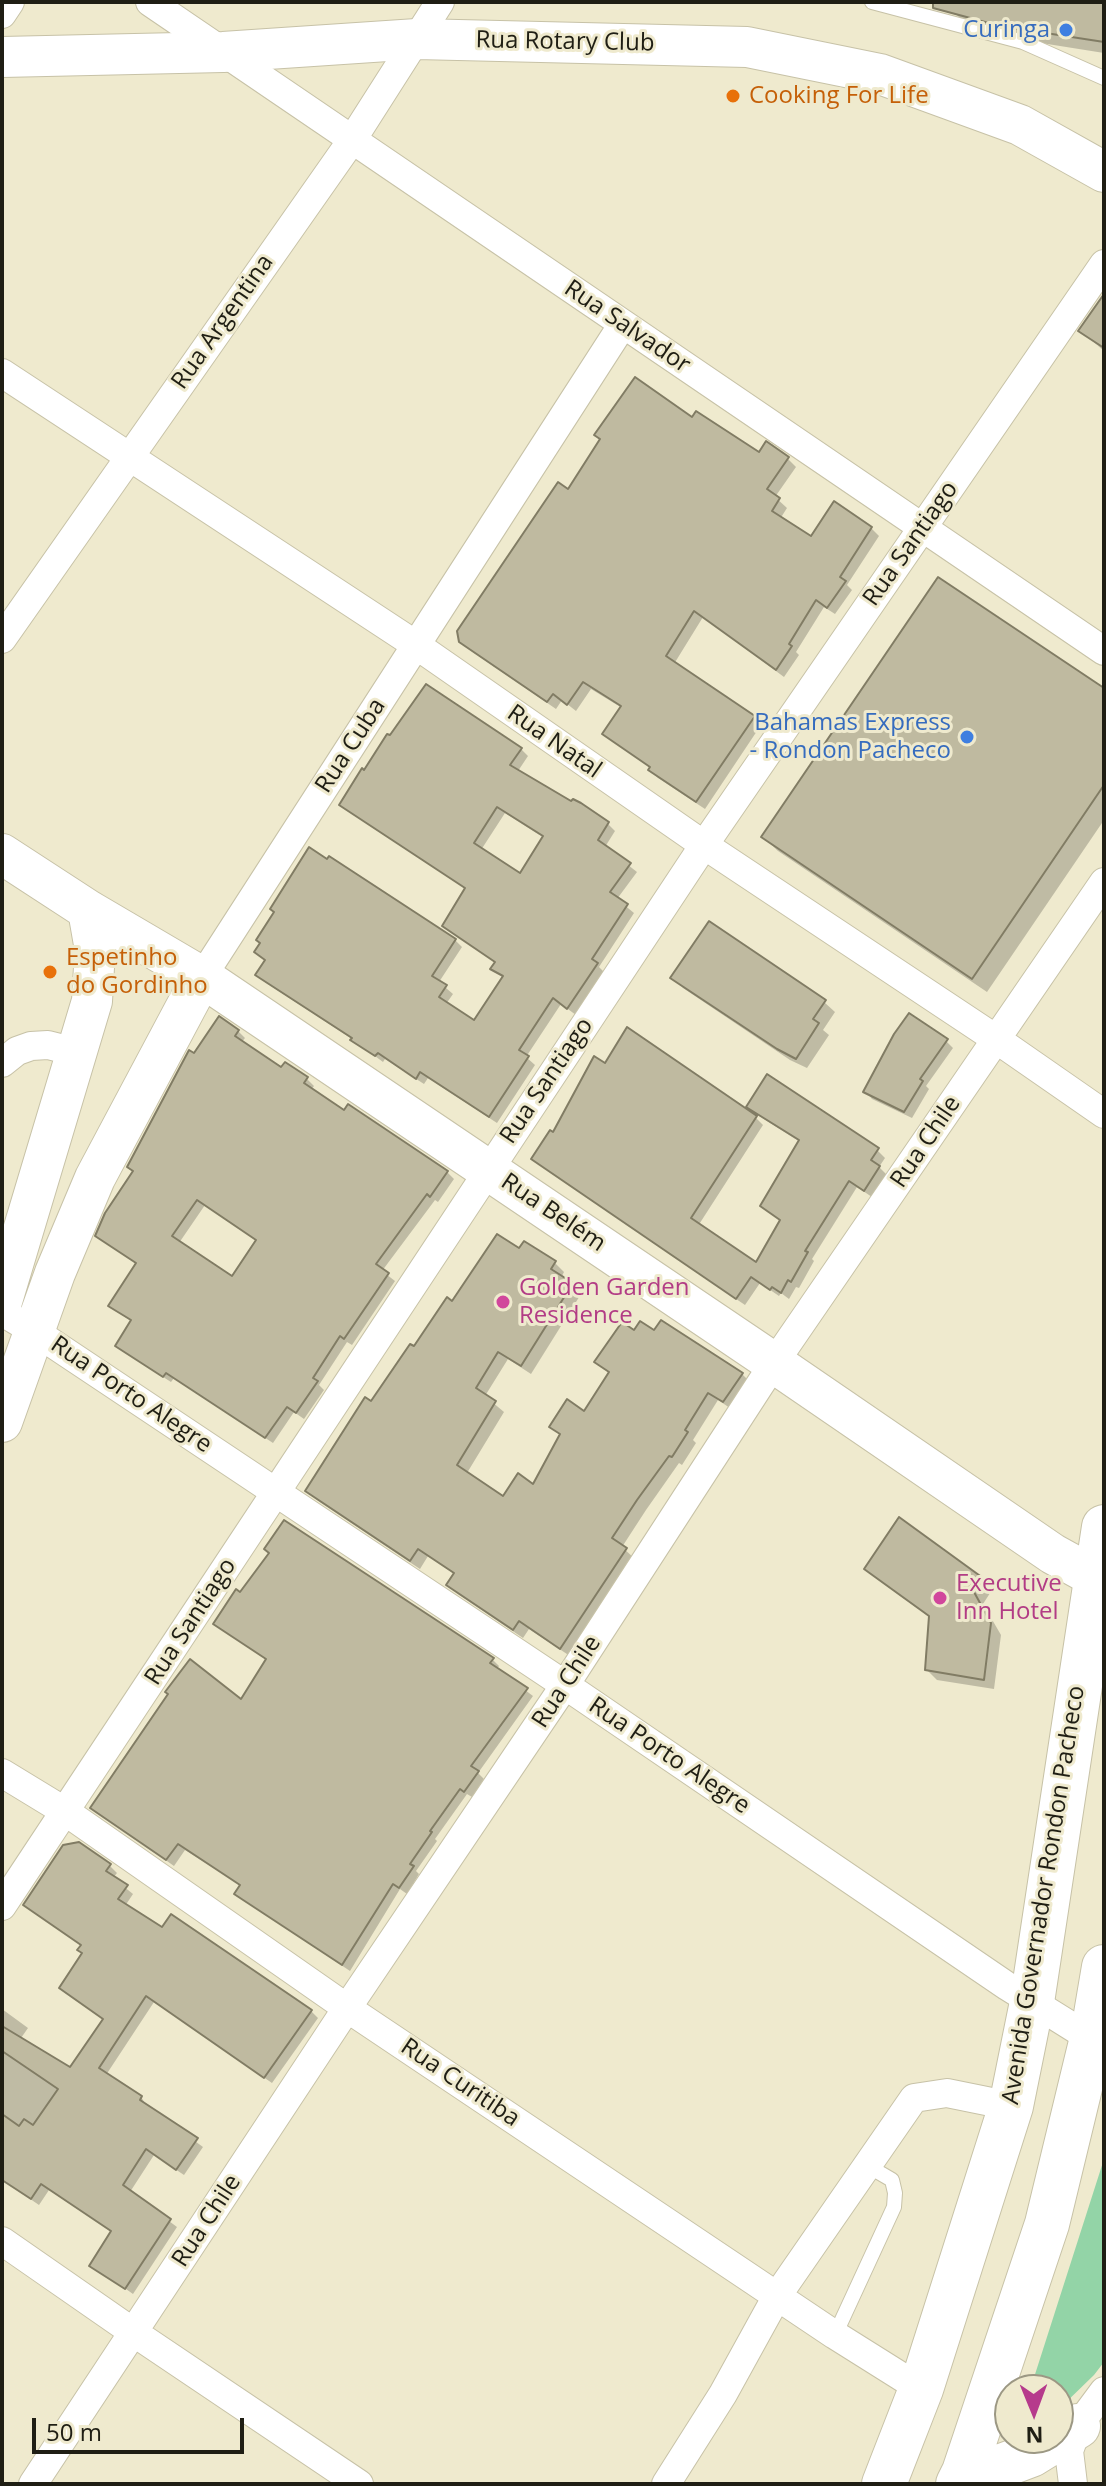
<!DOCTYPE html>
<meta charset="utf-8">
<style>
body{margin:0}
#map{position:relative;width:1106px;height:2486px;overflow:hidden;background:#efeace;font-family:"Open Sans",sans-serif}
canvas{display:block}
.frame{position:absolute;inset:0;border:4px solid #1f1e14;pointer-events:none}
.north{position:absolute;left:994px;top:2374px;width:80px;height:80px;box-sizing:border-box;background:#efeace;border:2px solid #9c9884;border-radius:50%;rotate:179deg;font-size:22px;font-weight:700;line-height:32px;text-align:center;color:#1f1e14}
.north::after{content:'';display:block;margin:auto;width:28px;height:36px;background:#b63b8c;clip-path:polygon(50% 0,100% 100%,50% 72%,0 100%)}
.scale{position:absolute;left:32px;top:2418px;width:212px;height:36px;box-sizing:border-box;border:4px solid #1f1e14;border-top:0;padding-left:10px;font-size:24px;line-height:28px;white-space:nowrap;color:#1f1e14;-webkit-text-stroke:6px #efeace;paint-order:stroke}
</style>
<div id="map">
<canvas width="1106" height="2486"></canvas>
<div class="frame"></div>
<div class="north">N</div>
<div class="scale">50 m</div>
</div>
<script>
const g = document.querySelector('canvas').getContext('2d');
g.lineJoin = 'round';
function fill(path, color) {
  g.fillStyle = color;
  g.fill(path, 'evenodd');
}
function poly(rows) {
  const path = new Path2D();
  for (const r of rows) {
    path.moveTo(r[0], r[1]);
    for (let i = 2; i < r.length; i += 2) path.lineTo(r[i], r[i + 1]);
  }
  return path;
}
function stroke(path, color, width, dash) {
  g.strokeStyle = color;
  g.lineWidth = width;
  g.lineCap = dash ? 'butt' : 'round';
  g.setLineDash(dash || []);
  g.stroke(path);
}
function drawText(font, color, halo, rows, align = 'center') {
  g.font = font + ' "Open Sans",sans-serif';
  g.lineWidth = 6;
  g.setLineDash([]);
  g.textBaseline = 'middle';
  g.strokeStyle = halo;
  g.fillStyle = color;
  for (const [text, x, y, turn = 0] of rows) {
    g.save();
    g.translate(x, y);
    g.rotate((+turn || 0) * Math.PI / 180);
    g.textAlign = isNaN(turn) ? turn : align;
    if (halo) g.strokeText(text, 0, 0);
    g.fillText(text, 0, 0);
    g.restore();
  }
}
const green = poly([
 [1104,2159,1104,2362,1094,2375,1058,2410,1058,2390,1030,2390]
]);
const shadow = poly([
 [956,2,1104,2,1104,53,1016,39,968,27,954,12],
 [1104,297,1104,351,1081,331],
 [693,420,759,455,788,459,796,467,775,497,787,508,780,519,811,539,871,528,879,536,847,585,852,590,835,614,824,607,796,652,799,655,784,677,703,617,674,664,753,717,761,725,705,809,658,778,650,770,652,768,622,708,591,689,576,711,562,700,556,709,470,650,461,641,568,492],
 [1104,691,1104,820,987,992,778,851,763,837],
 [521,749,528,756,518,771,608,824,615,831,605,847,637,872,617,899,634,913,599,967,604,972,576,1015,561,1004,526,1057,535,1065,497,1123,428,1078,424,1084,385,1059,383,1062,352,1039,265,982,258,975,267,961,256,952,455,940,462,947,439,982,453,994,446,1004,474,1023,504,978,493,969,497,964,444,925,466,889,349,812],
 [505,813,544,838,520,876,481,850],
 [673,977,824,1002,835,1012,823,1030,829,1035,807,1068,790,1060,683,988],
 [238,1031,245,1038,241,1043,281,1070,285,1064,307,1079,314,1086,311,1090,447,1172,454,1179,438,1202,435,1200,382,1271,395,1281,352,1345,347,1342,319,1385,324,1390,304,1419,294,1412,273,1443,174,1378,171,1382,124,1352,117,1345,132,1322,110,1306,138,1264,98,1236,135,1172,194,1056],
 [205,1205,257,1241,233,1278,179,1243],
 [946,1041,953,1048,926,1086,929,1089,912,1118,872,1099,866,1092],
 [606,1066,755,1117,763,1125,698,1226,757,1265,781,1221,762,1206,800,1142,756,1114,748,1106,877,1150,885,1158,879,1167,887,1175,872,1197,857,1187,812,1259,814,1261,799,1288,796,1287,789,1299,781,1293,779,1296,760,1283,745,1305,674,1257,553,1135],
 [520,1251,555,1263,564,1272,561,1278,581,1294,531,1374,508,1359,485,1396,504,1412,467,1473,504,1498,534,1486,561,1436,551,1426,585,1414,610,1373,597,1361,634,1333,742,1374,751,1383,733,1410,718,1400,693,1440,696,1443,682,1465,679,1463,646,1510,622,1547,635,1559,570,1656,529,1629,523,1638,458,1594,449,1585,456,1575,428,1556,420,1569,317,1500,308,1491,371,1404,453,1304],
 [867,1569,982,1580,992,1590,983,1604,1001,1635,994,1689,937,1680,927,1670,931,1618,877,1579],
 [216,1624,492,1659,499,1666,497,1669,533,1696,478,1773,484,1779,472,1797,467,1794,435,1839,437,1841,416,1871,419,1874,407,1894,400,1889,350,1971,244,1900,237,1894,242,1886,185,1850,174,1866,92,1808,241,1702,268,1660],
 [110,1866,117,1873,113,1878,133,1894,125,1906,163,1930,311,2011,318,2018,272,2083,154,2002,106,2075,141,2097,147,2106,203,2147,184,2175,154,2155,130,2192,177,2227,133,2294,92,2265,113,2232,49,2190,39,2205,4,2181,2,2183,2,2009,28,2028,21,2038,70,2070,105,2020,62,1988,84,1953,82,1946,26,1905]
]);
const building = poly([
 [933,2,1104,2,1104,42,1000,26,933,8,933,2],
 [1104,294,1104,348,1078,331,1104,294],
 [635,377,692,417,696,411,759,452,766,441,789,457,767,489,780,498,772,511,811,536,834,501,872,527,840,577,846,581,827,608,816,600,789,644,792,646,776,670,694,611,666,656,755,716,696,802,648,770,650,767,602,734,621,706,583,682,567,705,553,694,547,702,459,642,457,631,558,482,568,489,600,439,594,435,635,377],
 [938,577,1104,688,1104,785,972,979,761,837,938,577],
 [426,684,522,748,510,765,571,801,573,799,581,803,609,822,598,840,631,863,610,892,628,904,592,959,598,963,567,1009,553,998,519,1050,529,1056,489,1117,420,1072,416,1079,378,1053,375,1056,350,1040,352,1038,255,975,265,960,254,952,260,943,256,940,274,912,270,909,309,847,327,859,329,856,456,939,432,976,447,985,439,997,474,1020,503,976,490,969,495,962,442,926,465,888,339,805,362,768,364,770,387,734,390,735,426,684],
 [497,807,543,836,520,873,474,843,497,807],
 [709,921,826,1000,813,1019,819,1023,796,1059,777,1049,670,978,709,921],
 [909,1013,948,1039,920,1079,923,1081,904,1112,863,1092,894,1034,909,1013],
 [219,1016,239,1030,235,1036,281,1067,285,1062,308,1077,304,1083,344,1110,348,1104,448,1171,430,1197,427,1194,376,1264,389,1273,344,1339,340,1336,313,1378,318,1381,296,1413,287,1407,265,1438,166,1373,163,1377,115,1346,131,1320,108,1306,136,1263,95,1236,105,1213,133,1171,127,1167,189,1050,194,1053,219,1016],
 [197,1200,256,1240,232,1276,172,1236,197,1200],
 [627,1027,757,1116,691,1218,756,1262,780,1220,760,1206,799,1140,746,1107,767,1074,879,1148,871,1160,880,1166,864,1191,849,1181,805,1251,808,1252,791,1282,788,1280,781,1293,772,1287,770,1290,751,1277,736,1299,531,1159,550,1130,553,1132,594,1056,605,1063,627,1027],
 [497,1234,519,1248,524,1241,556,1261,551,1269,573,1283,521,1366,498,1352,476,1388,496,1401,457,1465,503,1496,518,1473,533,1484,560,1434,549,1427,567,1399,584,1411,609,1372,594,1362,622,1322,634,1330,640,1321,654,1330,661,1320,743,1373,723,1402,708,1393,685,1430,688,1432,672,1457,669,1456,637,1500,612,1538,627,1548,560,1649,519,1621,513,1630,446,1585,454,1573,418,1549,410,1561,305,1491,365,1397,371,1401,410,1344,414,1346,447,1297,452,1301,497,1234],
 [899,1517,983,1578,974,1592,991,1623,984,1680,925,1670,929,1616,864,1569,899,1517],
 [284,1520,494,1658,490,1663,528,1688,471,1766,479,1771,464,1792,460,1789,430,1831,432,1832,410,1864,414,1866,399,1888,393,1884,342,1965,234,1894,240,1885,178,1844,166,1860,90,1808,168,1694,165,1692,190,1659,241,1699,266,1659,213,1624,236,1589,240,1592,269,1553,264,1549,284,1520],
 [79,1842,111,1864,106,1871,128,1885,118,1899,162,1927,171,1914,312,2010,264,2078,146,1996,99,2068,142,2096,140,2100,198,2138,176,2170,146,2149,123,2185,171,2219,125,2289,89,2266,111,2231,41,2184,31,2199,2,2180,2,2114,19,2126,24,2119,33,2125,58,2089,2,2051,2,2026,70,2067,103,2019,59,1988,82,1953,77,1950,81,1945,23,1905,63,1845,79,1842]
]);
const lane = poly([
 [872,2,1023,42,1104,78],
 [835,2335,894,2207,895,2193,892,2180,868,2166]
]);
const street = poly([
 [150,2,1104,651],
 [2,14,10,2],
 [2,373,416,645,704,845,996,1039,1104,1114],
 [2,639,352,140,440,2],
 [202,977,623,324],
 [2,1063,17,1051,31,1046,48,1045,76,1052],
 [2,1312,34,1331,565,1685,1007,1986,1103,2046],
 [2,1773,66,1812,347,2008,835,2335,921,2389],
 [2,1906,704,845,1104,264],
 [2,2241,133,2332,359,2484],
 [33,2484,347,2008,565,1685,774,1363,1104,882],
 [666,2484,723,2394,777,2296,914,2098,947,2093,1011,2106],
 [1073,2484,1069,2451,1078,2426,1104,2391]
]);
const secondary = poly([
 [2,57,223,52,417,39,747,47,880,74,1020,125,1104,172],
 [2,854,88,910,202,977,774,1363,1053,1554,1104,1582],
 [2,1301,92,1001,95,950,88,910],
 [2,1422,55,1273,95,1178,202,977]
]);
const primary = poly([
 [964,2472,988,2471,1031,2455,1078,2426],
 [884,2484,921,2389,1011,2106,1032,2002,1104,1527],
 [958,2484,964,2472,1047,2224,1092,2038,1104,1967]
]);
const markers = [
 [1066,30,8,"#3f7fe0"],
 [733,96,8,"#e8710a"],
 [967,737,8,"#3f7fe0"],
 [50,972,8,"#e8710a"],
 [503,1302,8,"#d1479c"],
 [940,1598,8,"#d1479c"]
];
const shopNames = [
 ["Curinga",1050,30],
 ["Bahamas Express",951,723],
 ["- Rondon Pacheco",951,751]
];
const streetNames = [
 ["Rua Rotary Club",565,42,1],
 ["Rua Argentina",223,322,-55],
 ["Rua Salvador",627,327,34],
 ["Rua Santiago",911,544,-55],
 ["Rua Natal",554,742,35],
 ["Rua Cuba",351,746,-57],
 ["Rua Santiago",547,1081,-56],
 ["Rua Chile",926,1142,-56],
 ["Rua Belém",553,1213,34],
 ["Rua Porto Alegre",131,1395,34],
 ["Rua Santiago",191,1622,-57],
 ["Rua Chile",567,1682,-57],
 ["Rua Porto Alegre",669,1756,34],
 ["Avenida Governador Rondon Pacheco",1044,1895,-81],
 ["Rua Curitiba",460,2083,34],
 ["Rua Chile",207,2221,-57]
];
const foodNames = [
 ["Cooking For Life",749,96],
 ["Espetinho",66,958],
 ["do Gordinho",66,986]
];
const hotelNames = [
 ["Golden Garden",519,1288],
 ["Residence",519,1316],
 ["Executive",956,1584],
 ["Inn Hotel",956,1612]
];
fill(green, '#93d4a7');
fill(shadow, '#0003');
fill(building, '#bfbaa0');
stroke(building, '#817c64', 2);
stroke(lane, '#c7c2a7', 16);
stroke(street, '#c7c2a7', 30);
stroke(secondary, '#c7c2a7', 42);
stroke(primary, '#c7c2a7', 46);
stroke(lane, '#fff', 14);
stroke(street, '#fff', 28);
stroke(secondary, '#fff', 40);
stroke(primary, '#fff', 44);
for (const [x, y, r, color] of markers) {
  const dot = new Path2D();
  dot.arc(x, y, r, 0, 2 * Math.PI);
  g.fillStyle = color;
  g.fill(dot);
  stroke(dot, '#efeace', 3);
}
drawText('24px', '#366cbe', '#efeace', shopNames, 'right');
drawText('24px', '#1f1e14', '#efeace', streetNames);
drawText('24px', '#c56008', '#efeace', foodNames, 'left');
drawText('24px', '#b23c85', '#efeace', hotelNames, 'left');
</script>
